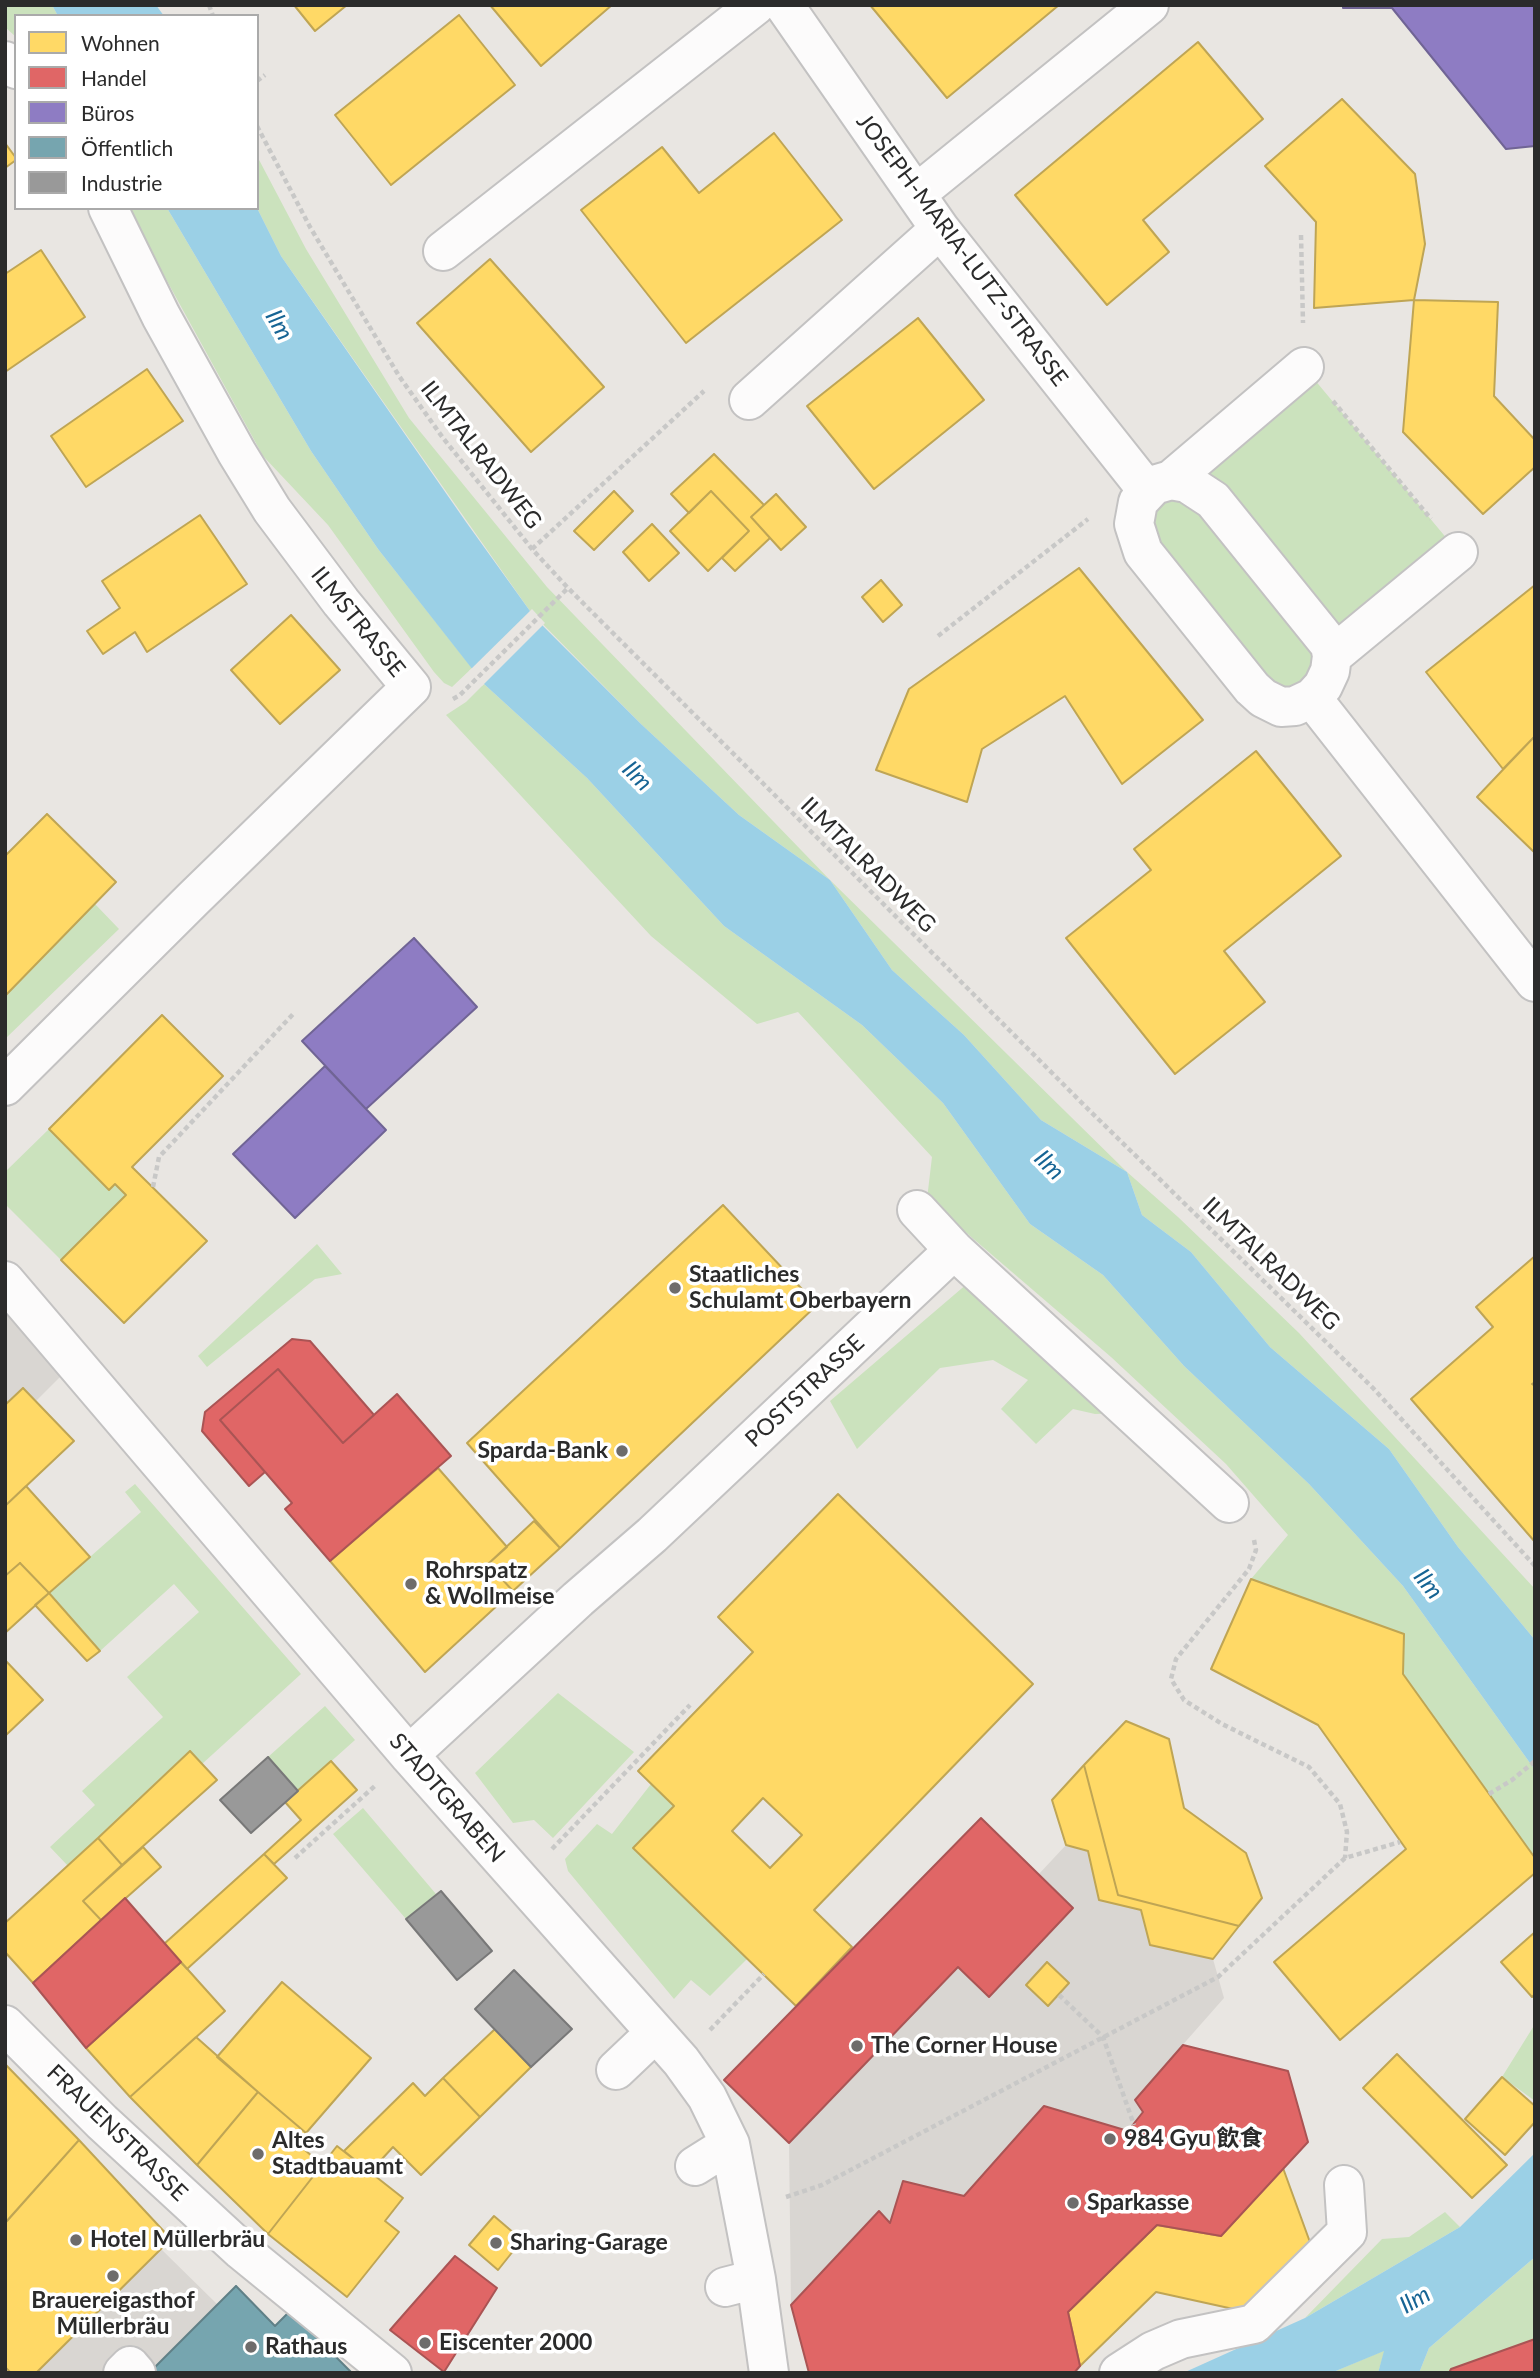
<!DOCTYPE html>
<meta charset="utf-8">
<style>
body{margin:0}
#map{position:relative;width:1540px;height:2378px;overflow:hidden;background:#e9e6e2;font-family:Lato,sans-serif}
canvas{display:block}
.frame{position:absolute;inset:0;border:7px solid #2b2b2b;pointer-events:none}
.legend{position:absolute;left:14px;top:14px;width:245px;height:196px;box-sizing:border-box;background:#fff;border:2px solid #aaa;margin:0;padding:9px 12px;list-style:none;font-size:21px;color:#2b2b2b}
.legend li{display:flex;align-items:center;gap:14px;height:35px}
.legend b{width:35px;border:2px solid #aaa}
</style>
<div id="map">
<canvas width="1540" height="2378"></canvas>
<div class="frame"></div>
<ul class="legend">
<li><b style="height:19px;background:#ffd966"></b>Wohnen</li>
<li><b style="height:19px;background:#e06666"></b>Handel</li>
<li><b style="height:19px;background:#8e7cc3"></b>Büros</li>
<li><b style="height:19px;background:#76a5af"></b>Öffentlich</li>
<li><b style="height:19px;background:#999"></b>Industrie</li>
</ul>
</div>
<script>
const g = document.querySelector('canvas').getContext('2d');
g.lineJoin = 'round';
function fill(path, color) {
  g.fillStyle = color;
  g.fill(path, 'evenodd');
}
function poly(rows) {
  const path = new Path2D();
  for (const r of rows) {
    path.moveTo(r[0], r[1]);
    for (let i = 2; i < r.length; i += 2) path.lineTo(r[i], r[i + 1]);
  }
  return path;
}
function stroke(path, color, width, dash) {
  g.strokeStyle = color;
  g.lineWidth = width;
  g.lineCap = dash ? 'butt' : 'round';
  g.setLineDash(dash || []);
  g.stroke(path);
}
function drawText(font, color, halo, rows, align = 'center') {
  g.font = font + ' Lato,"Noto Sans SC",sans-serif';
  g.lineWidth = 7;
  g.setLineDash([]);
  g.textBaseline = 'middle';
  g.strokeStyle = halo;
  g.fillStyle = color;
  for (const [text, x, y, turn = 0] of rows) {
    g.save();
    g.translate(x, y);
    g.rotate((+turn || 0) * Math.PI / 180);
    g.textAlign = isNaN(turn) ? turn : align;
    if (halo) g.strokeText(text, 0, 0);
    g.fillText(text, 0, 0);
    g.restore();
  }
}
const green = poly([
 [5,5,52,5,58,16,16,16,16,37,5,27],
 [257,156,306,249,409,418,547,587,830,880,1127,1172,1178,1217,1299,1333,1535,1589,1535,1640,1458,1547,1389,1449,1270,1347,1191,1252,1142,1215,1127,1172,1041,1120,964,1035,892,970,830,880,739,815,641,724,530,611,281,256,257,208],
 [127,208,167,208,311,451,378,549,472,668,452,687,444,683,434,672,328,525,263,456],
 [1304,367,1458,552,1295,706,1153,567,1141,496],
 [484,684,587,778,724,926,862,1025,943,1103,1030,1224,1103,1275,1184,1366,1309,1484,1403,1586,1535,1770,1535,1858,1403,1674,1404,1634,1251,1579,1288,1535,1226,1464,1111,1357,927,1199,932,1157,798,1012,757,1024,651,936,446,715,466,702],
 [95,904,119,929,5,1039,5,996],
 [49,1129,109,1189,115,1184,126,1195,61,1260,5,1204,5,1172],
 [317,1244,342,1274,315,1279,207,1367,198,1356],
 [968,1283,1120,1413,1095,1414,1073,1409,1036,1444,1001,1409,1028,1380,993,1360,940,1368,857,1449,830,1401],
 [135,1484,301,1674,202,1764,189,1751,68,1866,50,1847,95,1805,82,1791,163,1717,127,1677,199,1612,174,1584,100,1651,49,1593,141,1512,125,1492],
 [558,1693,634,1752,553,1838,534,1820,513,1823,475,1773],
 [325,1706,355,1740,298,1791,268,1757],
 [651,1784,674,1806,633,1848,748,1958,710,1996,691,1980,674,1999,568,1871,565,1859,597,1824,612,1834],
 [363,1808,436,1894,406,1919,333,1834],
 [1535,2024,1535,2101,1502,2077],
 [1445,2212,1460,2227,1305,2318,1382,2239,1409,2237],
 [1535,2257,1535,2339,1451,2369,1449,2373,1419,2373,1429,2348],
 [1385,2350,1378,2373,1331,2373]
]);
const plaza = poly([
 [5,1311,61,1376,36,1401,23,1388,5,1405],
 [1066,1845,1088,1851,1141,1910,1150,1945,1213,1959,1224,1998,1135,2099,1143,2112,1128,2131,1044,2106,964,2196,903,2181,890,2223,878,2211,791,2305,789,2143,958,1967,989,1997,1073,1909,1038,1875],
 [1047,1962,1069,1983,1048,2006,1026,1985],
 [161,2249,218,2305,157,2373,36,2373]
]);
const water = poly([
 [52,5,156,5,164,16,58,16],
 [167,208,257,208,281,256,466,522,530,611,543,626,641,724,739,815,830,880,892,970,964,1035,1041,1120,1127,1172,1142,1215,1191,1252,1270,1347,1389,1449,1458,1547,1535,1640,1535,1770,1403,1586,1309,1484,1184,1366,1103,1275,1030,1224,943,1103,862,1025,724,926,587,778,484,684,378,549,311,451],
 [1535,2153,1535,2257,1429,2348,1419,2373,1378,2373,1384,2351,1331,2373,1183,2373,1305,2318,1460,2227]
]);
const pier = poly([
 [532,609,545,623,482,686,469,671]
]);
const homes = poly([
 [294,5,347,5,315,31,294,5],
 [490,5,612,5,541,66,490,5],
 [870,5,1059,5,947,98,870,5],
 [459,15,515,85,391,185,335,115,459,15],
 [1198,42,1263,119,1143,220,1169,252,1107,305,1015,195,1198,42],
 [1342,99,1415,174,1425,244,1414,300,1314,308,1316,222,1265,166,1342,99],
 [774,133,842,220,686,343,581,210,662,147,699,193,774,133],
 [5,143,16,158,16,160,5,168,5,143],
 [41,250,85,317,5,372,5,274,41,250],
 [490,259,604,387,531,452,417,323,490,259],
 [1414,300,1498,302,1494,396,1535,440,1535,467,1483,514,1403,432,1414,300],
 [918,318,984,400,874,489,807,406,918,318],
 [147,369,183,421,86,487,51,436,147,369],
 [714,454,764,505,751,517,770,538,735,571,722,558,749,531,711,491,689,513,671,494,714,454],
 [614,491,633,511,594,550,574,531,614,491],
 [711,491,749,531,708,571,670,531,711,491],
 [776,494,806,527,781,550,751,517,776,494],
 [200,515,247,584,147,652,135,632,103,654,87,631,120,608,102,581,200,515],
 [652,524,679,553,649,581,623,552,652,524],
 [1079,568,1203,720,1122,784,1065,696,982,749,967,802,876,770,909,689,1079,568],
 [881,580,902,605,883,622,862,597,881,580],
 [1535,585,1535,736,1503,769,1426,672,1535,585],
 [291,615,340,670,280,724,231,670,291,615],
 [1535,736,1535,853,1477,797,1535,736],
 [1256,751,1341,856,1224,951,1265,1002,1175,1074,1066,938,1151,870,1134,849,1256,751],
 [47,814,116,882,5,996,5,856,47,814],
 [162,1015,223,1076,132,1167,207,1241,124,1323,61,1260,126,1195,115,1184,109,1190,49,1129,162,1015],
 [723,1205,817,1305,560,1548,467,1443,723,1205],
 [1535,1256,1535,1382,1532,1384,1535,1386,1535,1542,1411,1399,1493,1327,1476,1307,1535,1256],
 [23,1388,74,1441,5,1506,5,1405,23,1388],
 [438,1468,507,1547,488,1564,513,1591,425,1672,330,1561,438,1468],
 [26,1486,90,1557,49,1593,20,1563,5,1576,5,1506,26,1486],
 [838,1494,1033,1684,814,1910,852,1947,796,2006,633,1848,674,1806,638,1771,753,1652,718,1617,838,1494],
 [763,1798,802,1835,770,1868,732,1831,763,1798],
 [534,1521,560,1548,513,1591,488,1564,534,1521],
 [20,1563,49,1593,5,1633,5,1576,20,1563],
 [1251,1579,1404,1634,1403,1674,1535,1858,1535,1873,1340,2040,1274,1962,1406,1849,1318,1725,1211,1669,1251,1579],
 [49,1593,100,1651,87,1661,35,1605,49,1593],
 [5,1660,43,1700,5,1736,5,1660],
 [1126,1721,1169,1739,1184,1808,1246,1853,1262,1898,1239,1926,1118,1895,1084,1765,1126,1721],
 [190,1751,217,1780,122,1865,98,1838,190,1751],
 [331,1761,357,1790,274,1864,264,1854,301,1820,285,1802,331,1761],
 [1084,1765,1118,1895,1239,1926,1213,1959,1150,1945,1141,1910,1099,1900,1088,1851,1066,1845,1052,1800,1084,1765],
 [98,1838,122,1865,83,1901,101,1920,33,1983,5,1952,5,1923,98,1838],
 [143,1847,161,1867,101,1920,83,1901,143,1847],
 [264,1854,287,1878,187,1969,164,1944,264,1854],
 [1535,1932,1535,1994,1532,1997,1501,1962,1535,1932],
 [181,1962,225,2011,130,2097,86,2048,181,1962],
 [1047,1962,1069,1983,1048,2006,1026,1985,1047,1962],
 [282,1982,371,2058,306,2133,217,2057,282,1982],
 [495,2029,531,2067,480,2117,443,2078,495,2029],
 [196,2037,258,2092,197,2165,130,2097,196,2037],
 [1397,2054,1507,2165,1472,2198,1363,2088,1397,2054],
 [5,2064,79,2140,7,2221,5,2220,5,2064],
 [1502,2077,1535,2106,1535,2122,1505,2155,1465,2119,1502,2077],
 [443,2078,480,2117,421,2175,393,2147,370,2172,344,2151,413,2083,425,2096,443,2078],
 [258,2092,306,2133,297,2143,322,2165,268,2234,197,2165,258,2092],
 [79,2140,171,2239,36,2373,11,2373,5,2367,5,2223,79,2140],
 [337,2146,403,2198,385,2221,399,2232,347,2297,268,2234,337,2146],
 [1283,2168,1311,2245,1247,2312,1156,2292,1080,2366,1068,2312,1157,2225,1221,2236,1283,2168],
 [494,2216,522,2240,498,2270,469,2245,494,2216]
]);
const shops = poly([
 [292,1339,310,1341,374,1415,343,1443,278,1369,220,1420,265,1472,249,1486,202,1431,205,1412,292,1339],
 [278,1369,343,1443,397,1394,451,1456,330,1561,285,1509,292,1503,220,1420,278,1369],
 [981,1818,1073,1908,989,1997,958,1967,789,2143,724,2080,981,1818],
 [125,1898,181,1962,86,2048,33,1983,125,1898],
 [1183,2045,1288,2071,1308,2142,1221,2236,1157,2225,1068,2312,1080,2366,1074,2373,809,2373,791,2305,879,2211,890,2223,903,2181,964,2196,1044,2106,1128,2131,1143,2112,1135,2100,1183,2045],
 [455,2256,497,2288,444,2372,390,2330,455,2256],
 [1535,2339,1535,2373,1449,2373,1451,2369,1535,2339]
]);
const offices = poly([
 [1343,5,1535,5,1535,146,1506,149,1392,8,1343,8,1343,5],
 [414,938,477,1007,366,1109,302,1041,414,938],
 [325,1066,386,1130,295,1218,233,1154,325,1066]
]);
const public = poly([
 [236,2286,275,2326,290,2311,352,2373,157,2373,153,2369,236,2286]
]);
const industry = poly([
 [268,1757,298,1791,251,1833,220,1800,268,1757],
 [441,1891,492,1951,457,1980,406,1919,441,1891],
 [514,1970,572,2029,531,2067,475,2009,514,1970]
]);
const path = poly([
 [209,5,213,16],
 [257,81,265,75],
 [257,126,310,227,399,376,443,438,532,549,568,588,1091,1112,1373,1388,1535,1566],
 [1301,235,1303,323],
 [1333,401,1431,519],
 [532,549,704,391],
 [938,636,1088,519],
 [453,699,460,695,568,588],
 [153,1187,159,1157,295,1012],
 [1254,1540,1256,1550,1249,1569,1176,1659,1171,1679,1184,1700,1222,1724,1309,1767,1340,1804,1347,1832,1345,1858],
 [1489,1794,1512,1780,1535,1761],
 [552,1849,690,1705],
 [295,1858,377,1784],
 [1059,1995,1103,2037,1134,2125],
 [710,2030,764,1974],
 [786,2197,822,2185,1218,1977,1345,1858,1400,1842],
 [457,2373,461,2373]
]);
const minor = poly([
 [784,5,940,229,1147,490],
 [5,61,16,69],
 [916,194,1149,5],
 [443,251,756,5],
 [749,400,940,229],
 [1171,480,1187,483,1213,500,1330,645,1332,656,1330,671,1323,686,1312,698,1295,706,1281,707,1263,698,1252,688,1143,552,1134,524,1138,502,1154,485,1171,480],
 [1171,480,1304,367],
 [1332,656,1458,552],
 [1312,698,1535,982],
 [5,1086,193,899,411,687,341,602,272,510,237,453,161,316,108,208],
 [917,1210,954,1250,1229,1503],
 [5,1281,409,1755,681,2061,707,2097,730,2144,756,2279,769,2373],
 [409,1755,578,1599,652,1535,954,1250],
 [5,2025,102,2122,241,2250,392,2373],
 [616,2070,655,2033],
 [695,2166,730,2144],
 [725,2287,756,2279],
 [123,2373,130,2366,136,2373],
 [1119,2373,1153,2351,1181,2339,1254,2324,1347,2232,1344,2185]
]);
const markers = [
 [675,1288,7,"#6e6c6b"],
 [622,1451,7,"#6e6c6b"],
 [411,1584,7,"#6e6c6b"],
 [857,2046,7,"#6e6c6b"],
 [1110,2139,7,"#6e6c6b"],
 [258,2154,7,"#6e6c6b"],
 [1073,2203,7,"#6e6c6b"],
 [76,2240,7,"#6e6c6b"],
 [496,2243,7,"#6e6c6b"],
 [113,2276,7,"#6e6c6b"],
 [425,2343,7,"#6e6c6b"],
 [251,2347,7,"#6e6c6b"]
];
const streetNames = [
 ["JOSEPH-MARIA-LUTZ-STRASSE",962,250,53],
 ["ILMTALRADWEG",481,455,52],
 ["ILMSTRASSE",358,622,51],
 ["ILMTALRADWEG",868,865,45],
 ["ILMTALRADWEG",1271,1264,44],
 ["POSTSTRASSE",805,1391,-43],
 ["STADTGRABEN",447,1798,49],
 ["FRAUENSTRASSE",117,2133,44]
];
const poiNames = [
 ["Staatliches",689,1275],
 ["Schulamt Oberbayern",689,1301],
 ["Sparda-Bank",608,1451,"right"],
 ["Rohrspatz",425,1571],
 ["& Wollmeise",425,1597],
 ["The Corner House",871,2046],
 ["984 Gyu 飲食",1124,2139],
 ["Altes",272,2141],
 ["Stadtbauamt",272,2167],
 ["Sparkasse",1087,2203],
 ["Hotel Müllerbräu",90,2240],
 ["Sharing-Garage",510,2243],
 ["Brauereigasthof",113,2301,"center"],
 ["Müllerbräu",113,2327,"center"],
 ["Eiscenter 2000",439,2343],
 ["Rathaus",265,2347]
];
const waterNames = [
 ["Ilm",279,325,61],
 ["Ilm",637,776,45],
 ["Ilm",1049,1165,45],
 ["Ilm",1428,1584,52],
 ["Ilm",1415,2300,-30]
];
fill(green, '#cbe2bd');
fill(plaza, '#d9d6d2');
fill(water, '#9bd0e6');
fill(pier, '#e9e6e2');
fill(homes, '#ffd966');
stroke(homes, '#bfa554', 2);
fill(shops, '#e06666');
stroke(shops, '#aa5454', 2);
fill(offices, '#8e7cc3');
stroke(offices, '#706495', 2);
fill(public, '#76a5af');
stroke(public, '#608087', 2);
fill(industry, '#999');
stroke(industry, '#787878', 2);
stroke(minor, '#c3c2c2', 42);
stroke(path, '#c8c8c7', 4.5, [5, 3.5]);
stroke(minor, '#fcfbfb', 38);
for (const [x, y, r, color] of markers) {
  const dot = new Path2D();
  dot.arc(x, y, r, 0, 2 * Math.PI);
  g.fillStyle = color;
  g.fill(dot);
  stroke(dot, '#fff', 2.5);
}
drawText('23px', '#2b2b2b', '#fff', streetNames);
drawText('bold 23px', '#2b2b2b', '#fff', poiNames, 'left');
drawText('italic 24px', '#166494', '#fff', waterNames);
</script>
